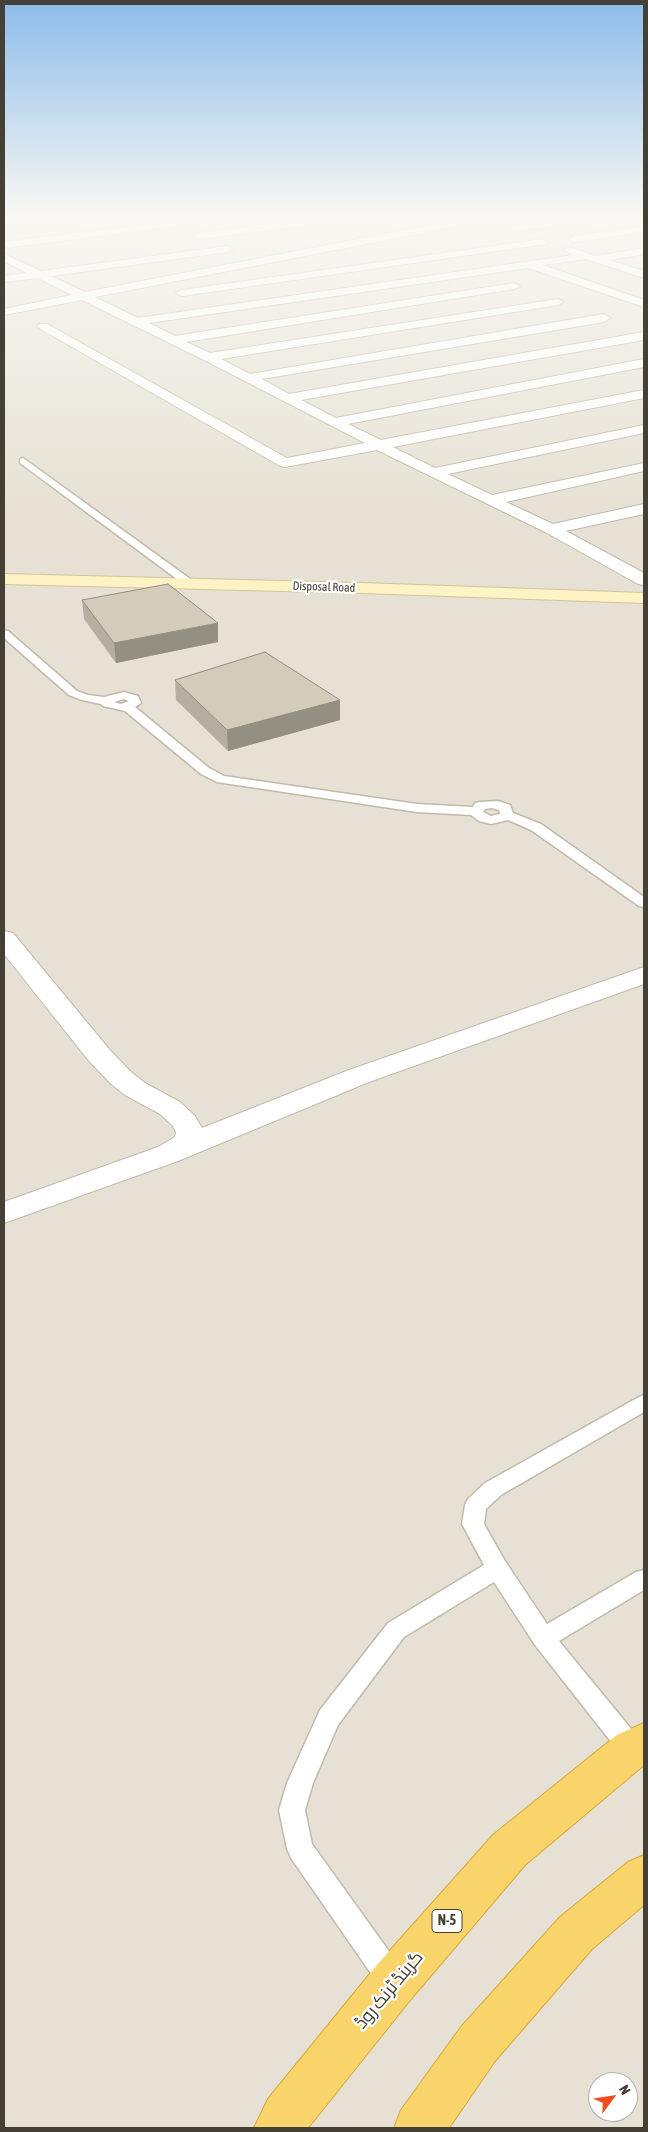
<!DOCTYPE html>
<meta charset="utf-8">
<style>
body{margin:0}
#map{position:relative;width:648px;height:2132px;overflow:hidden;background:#f2efe5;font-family:"Asap Condensed",sans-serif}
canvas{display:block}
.frame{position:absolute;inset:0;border:5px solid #444035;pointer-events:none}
.north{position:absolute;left:588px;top:2072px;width:50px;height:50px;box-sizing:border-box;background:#fff;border:1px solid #b4b3ae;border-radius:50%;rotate:59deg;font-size:14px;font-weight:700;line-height:20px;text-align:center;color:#444035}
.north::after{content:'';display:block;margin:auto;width:18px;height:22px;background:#f24d1c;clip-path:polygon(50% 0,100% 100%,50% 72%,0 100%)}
</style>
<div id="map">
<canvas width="648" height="2132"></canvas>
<div class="frame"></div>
<div class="north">N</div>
</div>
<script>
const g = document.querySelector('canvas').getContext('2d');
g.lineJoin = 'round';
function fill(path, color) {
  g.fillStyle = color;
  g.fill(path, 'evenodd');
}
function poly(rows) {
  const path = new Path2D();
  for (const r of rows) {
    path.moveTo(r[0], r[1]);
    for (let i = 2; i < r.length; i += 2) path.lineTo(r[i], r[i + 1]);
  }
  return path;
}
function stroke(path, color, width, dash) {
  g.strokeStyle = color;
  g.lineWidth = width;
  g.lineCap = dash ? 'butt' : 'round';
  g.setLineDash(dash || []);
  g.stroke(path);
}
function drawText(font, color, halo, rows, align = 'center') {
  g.font = font + ' "Asap Condensed",Cairo,sans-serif';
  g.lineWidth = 4.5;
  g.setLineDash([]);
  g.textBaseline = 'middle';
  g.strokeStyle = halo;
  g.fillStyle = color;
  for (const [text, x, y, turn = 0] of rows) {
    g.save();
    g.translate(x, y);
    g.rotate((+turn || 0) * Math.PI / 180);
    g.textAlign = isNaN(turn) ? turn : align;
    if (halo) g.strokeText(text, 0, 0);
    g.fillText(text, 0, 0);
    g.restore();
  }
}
const residential = poly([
 [4,215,644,215,644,2128,4,2128],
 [598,2082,628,2082,628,2112,598,2112]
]);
const lane = poly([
 [23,458,193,581,194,583,193,585,185,585,20,463,20,459,23,458],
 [4,630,8,631,77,691,88,695,104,697,124,692,138,696,141,703,135,707,209,768,224,776,417,804,473,807,475,803,480,802,498,801,510,805,513,813,541,824,644,897,644,907,639,906,531,830,508,820,491,824,479,821,471,815,417,812,217,782,201,774,125,711,103,706,101,704,82,700,69,695,4,638,4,630],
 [124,699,129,701,121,704,114,702,124,699],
 [492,808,499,810,500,814,491,816,483,812,485,809,492,808],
 [644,1395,644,1412,501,1495,486,1509,484,1524,505,1561,547,1624,636,1572,644,1570,644,1590,559,1641,641,1741,644,1749,641,1757,632,1760,623,1757,535,1645,494,1582,404,1637,338,1725,313,1783,305,1810,312,1844,401,1968,405,1978,401,1988,391,1992,381,1988,291,1858,287,1849,279,1810,287,1783,320,1710,388,1623,484,1565,462,1524,465,1505,468,1499,485,1483,637,1398,644,1395]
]);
const street = poly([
 [340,215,371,215,366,218,199,239,194,236,199,233,340,215],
 [482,215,504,215,499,218,95,297,138,318,573,255,564,250,569,247,596,256,644,248,644,254,609,260,644,271,644,278,586,259,543,265,644,300,644,307,528,268,149,323,175,336,514,283,520,286,514,289,186,342,210,353,558,299,564,302,558,305,221,359,250,374,604,314,610,318,604,322,262,379,289,394,644,332,644,340,301,400,336,418,644,359,644,367,348,424,381,440,644,390,644,398,393,447,435,468,644,425,644,433,448,474,492,495,644,463,644,471,506,502,553,524,644,504,644,514,566,531,644,573,644,585,638,584,545,532,377,450,285,467,280,466,37,327,39,324,47,324,287,458,365,443,204,360,82,300,4,315,4,309,72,295,38,278,4,282,4,276,27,273,4,261,4,254,41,271,228,246,233,249,228,252,51,276,85,292,482,215],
 [585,215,612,215,607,218,512,232,507,229,512,226,585,215],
 [175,221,180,224,178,226,4,248,4,242,175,221],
 [644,226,644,232,574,242,569,239,574,236,644,226],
 [542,239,547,242,546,244,182,296,176,293,182,290,542,239],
 [4,931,13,933,109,1049,131,1072,145,1083,180,1102,195,1116,202,1128,349,1070,644,967,644,984,369,1082,178,1161,4,1223,4,1202,158,1147,175,1137,176,1132,173,1126,160,1114,125,1095,111,1084,89,1061,4,954,4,931]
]);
const secondary = poly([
 [4,574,362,583,644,593,644,603,362,593,4,584,4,574]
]);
const highway = poly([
 [644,1723,644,1765,525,1865,411,1999,308,2128,254,2128,268,2099,377,1965,493,1835,617,1735,644,1723],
 [644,1855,644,1905,592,1949,495,2061,449,2128,394,2128,401,2110,461,2027,560,1917,628,1862,644,1855]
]);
const wall = poly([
 [82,600,218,642,116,663,84,619],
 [175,680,340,700,340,720,228,751,176,700]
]);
const shadedWall = poly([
 [218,623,218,642,116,663,114,643],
 [340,700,340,720,228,751,227,730]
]);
const building = poly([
 [168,584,218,623,114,643,82,600,168,584],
 [265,652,340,700,227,730,175,680,265,652]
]);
const farStreetnames = [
 ["Disposal Road",324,587,2]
];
const shields = [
 [447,1921,30]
];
const shieldNames = [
 ["N-5",447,1921]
];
const nearStreetnames = [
 ["گرینڈ ٹرنک روڈ",389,1990,-50]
];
fill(residential, '#e6e1d4');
stroke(lane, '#c0baab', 3);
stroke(street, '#c0baab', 2);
stroke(secondary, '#d1c597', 2);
stroke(highway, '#d7aa3a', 2);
fill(lane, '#fff');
fill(street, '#fff');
fill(secondary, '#fdf3c5');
fill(highway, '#f9d46a');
fill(wall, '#b5afa1');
fill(shadedWall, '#948f83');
fill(building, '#d3ccbb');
stroke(building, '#948f83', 1);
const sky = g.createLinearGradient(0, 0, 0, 514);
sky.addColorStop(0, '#8cbcea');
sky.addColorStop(0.42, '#f9f8f3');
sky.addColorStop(1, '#f9f8f300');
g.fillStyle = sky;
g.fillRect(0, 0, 648, 514);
drawText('12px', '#444035', '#fff', farStreetnames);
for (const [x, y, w] of shields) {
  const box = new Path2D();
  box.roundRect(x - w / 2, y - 11.5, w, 23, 4);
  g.fillStyle = '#fff';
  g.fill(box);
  stroke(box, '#444035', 1);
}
drawText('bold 14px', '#444035', null, shieldNames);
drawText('18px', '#444035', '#fff', nearStreetnames);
</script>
